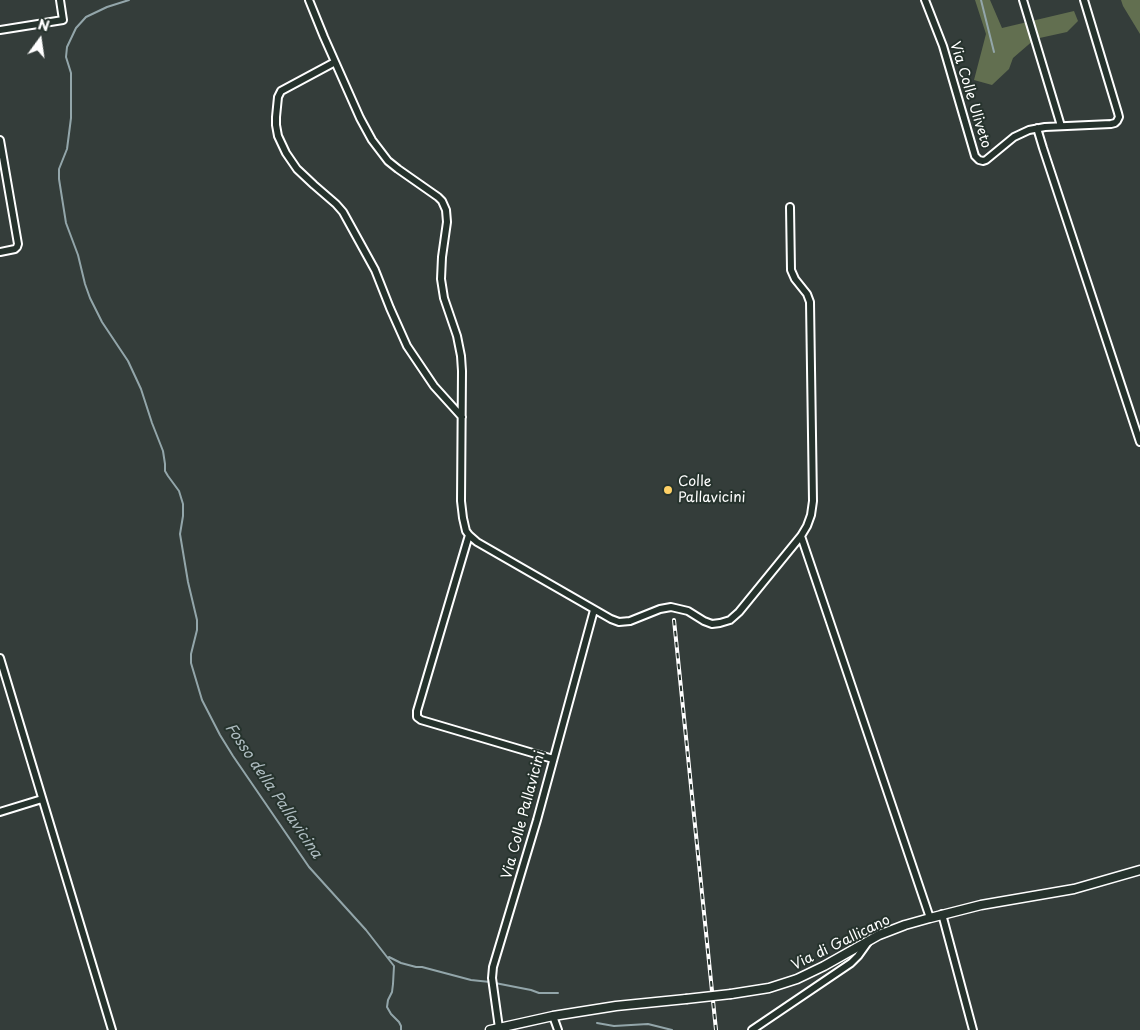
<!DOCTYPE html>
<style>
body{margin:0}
#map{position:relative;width:1140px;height:1030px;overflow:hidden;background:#343d3a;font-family:"Playpen Sans",sans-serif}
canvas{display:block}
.north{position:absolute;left:15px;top:15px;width:50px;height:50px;-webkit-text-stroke:4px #26332d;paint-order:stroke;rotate:14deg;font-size:14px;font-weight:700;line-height:20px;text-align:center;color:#fff}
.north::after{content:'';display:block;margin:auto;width:18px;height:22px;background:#fff;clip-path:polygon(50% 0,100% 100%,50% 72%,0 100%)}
</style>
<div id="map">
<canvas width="1140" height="1030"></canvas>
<div class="north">N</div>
</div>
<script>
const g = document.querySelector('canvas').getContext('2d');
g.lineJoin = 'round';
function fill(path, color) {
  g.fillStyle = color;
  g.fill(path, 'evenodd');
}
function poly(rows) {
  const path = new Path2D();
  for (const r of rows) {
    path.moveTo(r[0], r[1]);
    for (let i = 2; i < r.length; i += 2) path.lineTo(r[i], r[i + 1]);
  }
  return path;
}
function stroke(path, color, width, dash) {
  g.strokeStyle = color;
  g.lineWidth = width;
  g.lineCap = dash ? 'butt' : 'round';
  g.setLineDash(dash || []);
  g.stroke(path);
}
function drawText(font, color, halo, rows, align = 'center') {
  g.font = font + ' "Playpen Sans",sans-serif';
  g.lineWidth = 4;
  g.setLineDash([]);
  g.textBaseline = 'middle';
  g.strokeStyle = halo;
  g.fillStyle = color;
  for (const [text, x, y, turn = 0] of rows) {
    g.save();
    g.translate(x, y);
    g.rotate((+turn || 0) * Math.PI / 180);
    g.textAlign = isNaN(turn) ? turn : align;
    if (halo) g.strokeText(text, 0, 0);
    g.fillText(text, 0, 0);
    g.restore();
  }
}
const green = poly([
 [975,0,990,0,1002,28,1074,11,1078,21,1067,32,1035,39,1013,58,1009,69,992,85,974,80,986,34],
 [1121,0,1140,0,1140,34,1123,6]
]);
const stream = poly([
 [129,0,107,7,86,17,76,28,67,47,66,57,71,73,71,118,67,149,59,169,59,179,66,223,78,255,85,284,90,298,102,322,128,361,141,389,152,423,163,451,165,464,165,471,168,476,179,491,183,504,183,516,180,534,188,582,197,620,197,630,191,654,191,663,202,700,220,735,233,756,309,867,366,930,394,966,393,984,392,992,388,1000,387,1007,391,1014,399,1022,401,1026,401,1030],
 [981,0,994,52],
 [389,957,401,963,416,967,422,967,471,980,490,982],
 [495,983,531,990,539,993,558,993],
 [597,1023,614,1026,648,1024,672,1030]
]);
const minor = poly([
 [309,0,324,37,360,118,372,140,388,161,398,169,438,197,442,201,446,210,447,222,442,257,441,279,444,298,457,336,461,356,462,371,461,501,463,518,466,531,469,535,477,542,611,619,619,622,630,621,660,609,671,607,688,611,704,621,712,624,720,623,730,620,739,612,801,536,807,526,811,515,813,501,810,302,807,294,795,279,791,270,790,207],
 [925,0,943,46,975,156,979,160,983,161,986,160,1014,137,1029,130,1045,127,1111,124,1115,123,1117,121,1119,117,1118,113,1084,0],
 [1023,0,1061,126],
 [0,30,63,20,60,0],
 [335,62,281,91,278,97,276,117,276,125,278,136,286,153,297,169,314,185,336,204,343,212,375,270,390,308,407,346,434,386,462,417],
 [1037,128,1043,148,1140,442],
 [0,140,18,244,17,247,15,249,0,252],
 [469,535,417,711,417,717,421,720,553,759],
 [801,536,930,918],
 [0,658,112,1030],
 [0,812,42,799],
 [942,914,973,1030],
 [553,1016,558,1030],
 [499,1028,492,978,493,967,537,820,594,610],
 [752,1030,851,963,858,956,868,942]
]);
const tertiary = poly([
 [731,994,769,988,797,979,824,966,879,935,905,925,930,918,981,905,1074,889,1140,870],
 [490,1030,553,1016,616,1006,686,999]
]);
const rail = poly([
 [674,620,716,1030]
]);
const tertiaryBridge = poly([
 [686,999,731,994]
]);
const markers = [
 [668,490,5,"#ffd166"]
];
const streetNames = [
 ["Via Colle Uliveto",970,95,73],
 ["Via Colle Pallavicini",524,815,-75],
 ["Via di Gallicano",841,943,-26]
];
const poiNames = [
 ["Colle",678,482],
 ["Pallavicini",678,498]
];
const waterNames = [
 ["Fosso della Pallavicina",273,791,56]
];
fill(green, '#626f50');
stroke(stream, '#93a6aa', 2);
stroke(minor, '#fff', 10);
stroke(tertiary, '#fff', 11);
stroke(minor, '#26332d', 6);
stroke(tertiary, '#26332d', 8);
stroke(rail, '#fff', 4);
stroke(rail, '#26332d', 2, [5.5]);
stroke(tertiaryBridge, '#fff', 11, []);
stroke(tertiaryBridge, '#26332d', 8);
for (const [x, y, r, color] of markers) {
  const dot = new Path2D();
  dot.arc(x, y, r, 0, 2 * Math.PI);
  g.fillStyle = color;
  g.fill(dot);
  stroke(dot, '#26332d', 2);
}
drawText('14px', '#fff', '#26332d', streetNames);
drawText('14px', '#fff', '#26332d', poiNames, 'left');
drawText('italic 15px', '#aebcc0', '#26332d', waterNames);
</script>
